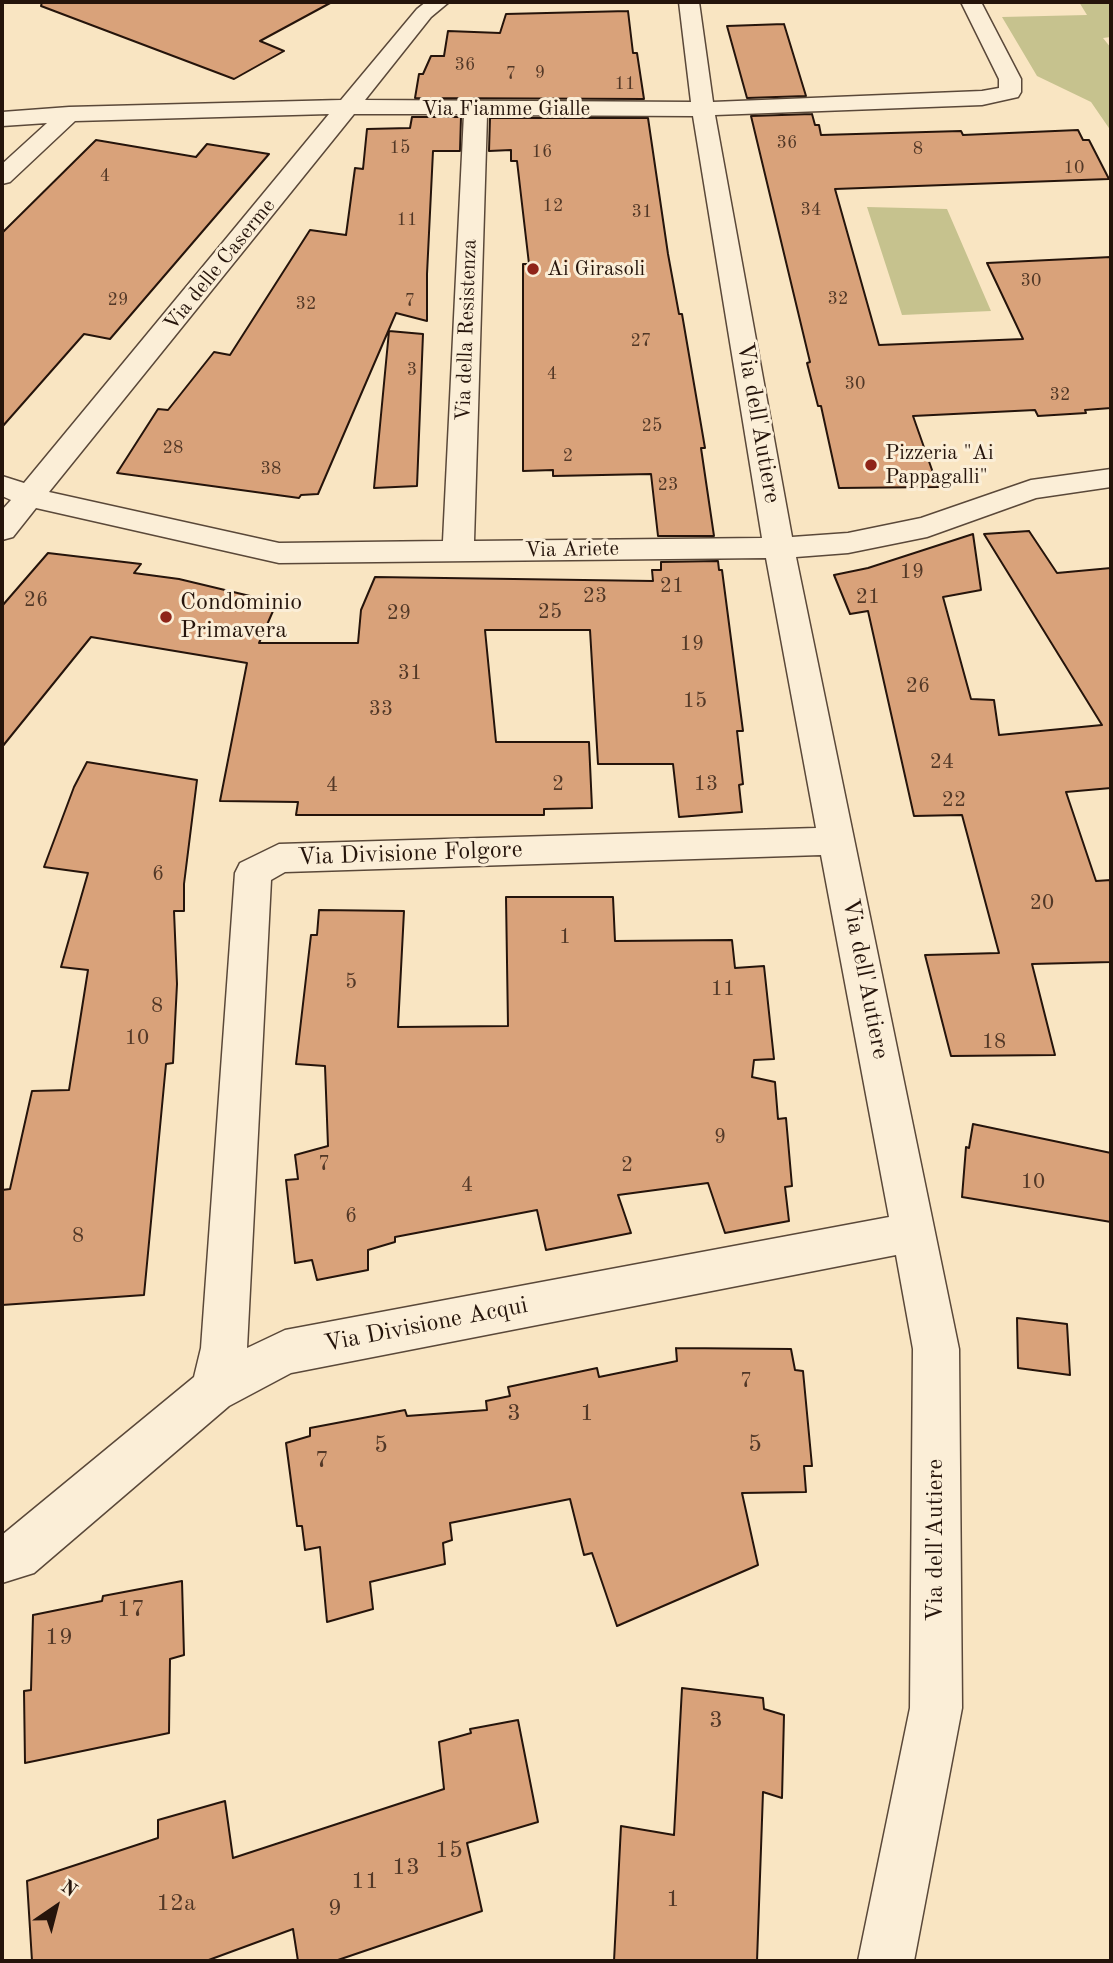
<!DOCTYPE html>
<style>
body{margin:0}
#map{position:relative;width:1113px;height:1963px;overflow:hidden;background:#f9e5c2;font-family:"Old Standard TT",serif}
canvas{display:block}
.frame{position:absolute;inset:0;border:4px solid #25140b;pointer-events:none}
.north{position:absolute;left:21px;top:1872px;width:70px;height:70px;-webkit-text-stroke:5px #fbeed7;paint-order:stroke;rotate:35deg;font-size:19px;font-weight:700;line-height:28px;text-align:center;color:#25140b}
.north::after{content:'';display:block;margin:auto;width:24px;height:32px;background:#25140b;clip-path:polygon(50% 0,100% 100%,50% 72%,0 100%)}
</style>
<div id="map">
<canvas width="1113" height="1963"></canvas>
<div class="frame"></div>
<div class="north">N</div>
</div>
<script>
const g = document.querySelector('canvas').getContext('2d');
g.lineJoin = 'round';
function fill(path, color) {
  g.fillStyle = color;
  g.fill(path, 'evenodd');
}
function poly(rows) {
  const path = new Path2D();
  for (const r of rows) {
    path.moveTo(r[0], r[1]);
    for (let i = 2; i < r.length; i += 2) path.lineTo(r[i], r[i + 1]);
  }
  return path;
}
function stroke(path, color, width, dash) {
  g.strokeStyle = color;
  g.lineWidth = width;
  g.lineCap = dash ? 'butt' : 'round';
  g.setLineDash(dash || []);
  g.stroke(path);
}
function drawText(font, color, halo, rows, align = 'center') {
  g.font = font + ' "Old Standard TT",serif';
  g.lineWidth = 6;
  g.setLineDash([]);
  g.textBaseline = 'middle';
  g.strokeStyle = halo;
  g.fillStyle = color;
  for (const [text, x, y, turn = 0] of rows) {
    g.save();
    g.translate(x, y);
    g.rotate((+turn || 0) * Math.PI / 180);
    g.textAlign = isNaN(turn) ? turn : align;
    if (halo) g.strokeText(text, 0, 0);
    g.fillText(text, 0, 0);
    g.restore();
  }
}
const green = poly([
 [1079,2,1111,2,1111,37,1103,38,1111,48,1111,131,1091,102,1037,76,1002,17,1087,15],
 [867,207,947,209,991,311,902,315]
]);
const building = poly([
 [42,2,332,2,260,41,284,51,234,79,41,6,42,2],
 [628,11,633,53,637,53,644,99,415,98,419,74,423,74,431,56,444,56,448,31,500,33,506,14,628,11],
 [784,24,806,96,747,98,727,26,784,24],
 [812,114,815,125,819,125,821,135,961,131,963,135,1078,130,1083,140,1089,140,1109,179,835,189,879,345,1023,339,987,263,1111,257,1111,408,1085,410,1086,413,1038,416,1035,410,913,416,938,487,839,488,821,406,818,406,807,363,810,362,751,116,812,114],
 [412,117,461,117,460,151,433,151,427,274,427,321,396,313,318,494,301,495,299,498,117,473,158,409,168,410,214,352,230,355,310,230,346,235,355,168,363,169,367,129,410,128,412,117],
 [490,118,648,118,668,254,679,314,682,314,705,448,701,448,714,536,658,536,651,474,553,476,553,470,523,471,523,264,529,264,517,161,511,161,511,150,489,151,490,118],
 [96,140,196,157,207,144,269,154,110,339,84,334,2,427,2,233,96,140],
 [389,331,423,334,417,486,374,488,389,331],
 [1029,531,1057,573,1111,568,1111,788,1066,792,1096,881,1111,880,1111,962,1032,964,1055,1055,951,1056,925,955,999,953,962,815,914,816,868,611,850,614,834,575,868,568,973,534,981,590,943,597,971,699,994,700,999,735,1102,725,984,534,1029,531],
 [48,553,141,564,134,573,179,579,250,596,249,599,272,603,269,610,273,611,259,643,358,643,361,610,375,577,653,581,652,570,661,570,661,562,718,561,719,570,722,570,743,731,737,731,743,784,739,785,742,812,679,817,673,764,598,764,590,630,485,630,496,742,589,742,592,808,544,809,544,815,296,815,298,802,220,801,247,663,91,637,2,747,2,606,48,553],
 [87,762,197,780,184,884,184,911,174,911,177,984,173,1063,166,1064,144,1295,2,1305,2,1190,10,1189,32,1091,69,1090,88,970,61,967,88,873,44,867,74,787,87,762],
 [506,897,613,897,615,941,732,940,735,968,764,966,774,1059,754,1060,752,1077,775,1082,778,1119,786,1118,792,1186,785,1187,789,1221,725,1233,708,1183,618,1195,631,1233,546,1250,537,1210,395,1237,395,1242,368,1250,368,1270,317,1280,312,1260,295,1263,286,1180,298,1179,295,1155,328,1146,325,1066,296,1064,311,935,317,935,319,910,404,911,398,1027,508,1026,506,897],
 [973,1124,1111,1153,1111,1222,962,1197,966,1147,969,1148,973,1124],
 [1017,1318,1067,1324,1070,1375,1018,1368,1017,1318],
 [676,1348,791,1349,795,1370,803,1371,812,1466,804,1466,806,1492,742,1493,758,1565,617,1626,592,1553,584,1555,570,1499,450,1523,452,1540,443,1543,445,1564,370,1582,373,1609,327,1622,320,1547,305,1550,302,1526,297,1526,286,1443,310,1436,310,1428,405,1410,407,1416,487,1410,486,1401,510,1396,508,1387,597,1368,599,1377,677,1361,676,1348],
 [182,1581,184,1655,170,1659,169,1733,25,1763,24,1691,31,1690,33,1615,102,1601,103,1596,182,1581],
 [682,1688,763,1698,764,1709,784,1715,782,1798,763,1792,757,1961,614,1961,621,1826,674,1835,682,1688],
 [518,1720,538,1822,467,1843,482,1911,335,1961,298,1961,293,1929,206,1961,32,1961,27,1881,158,1838,158,1820,225,1801,233,1858,444,1789,439,1742,471,1733,470,1729,518,1720]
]);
const minor = poly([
 [426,2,449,2,431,17,365,100,691,102,679,2,699,2,713,102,982,91,999,88,999,79,961,2,981,2,1021,79,1021,92,1018,97,982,105,715,115,792,537,848,533,921,518,1031,480,1111,469,1111,487,1036,498,927,537,848,553,796,557,959,1349,962,1708,914,1961,858,1961,910,1708,913,1349,896,1255,291,1373,229,1406,34,1573,2,1583,2,1535,194,1377,201,1348,235,873,240,863,279,844,816,828,766,558,279,563,36,508,13,537,2,540,2,510,11,500,2,496,2,476,24,483,329,114,75,121,10,182,2,184,2,164,47,123,2,126,2,112,69,107,341,100,417,9,426,2],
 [354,114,464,114,443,541,279,543,49,492,354,114],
 [487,115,693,116,762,538,474,541,487,115],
 [821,855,889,1217,285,1330,247,1348,271,880,285,872,821,855]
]);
const markers = [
 [533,269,7,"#8f2418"],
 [871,465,7,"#8f2418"],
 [166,617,7,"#8f2418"]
];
const farNumbernames = [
 ["36",465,65],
 ["9",540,73],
 ["7",511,74],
 ["11",625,84],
 ["36",787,143],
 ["15",400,148],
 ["8",918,149],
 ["16",542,152],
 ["10",1074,168],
 ["4",105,176],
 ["12",553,206],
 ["34",811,210],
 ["31",642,212],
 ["11",407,220],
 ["30",1031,281],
 ["32",838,299],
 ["29",118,300],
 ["7",410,301],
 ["32",306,304],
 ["27",641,341],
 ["3",412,370],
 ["4",552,374],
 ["30",855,384],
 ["32",1060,395],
 ["25",652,426],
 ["28",173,448],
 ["2",568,456],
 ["38",271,469],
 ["23",668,485]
];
const farStreetnames = [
 ["Via Fiamme Gialle",506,109],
 ["Via delle Caserme",220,265,-51],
 ["Via della Resistenza",467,330,-88],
 ["Via Ariete",572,550,-1]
];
const farPoinames = [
 ["Ai Girasoli",547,269],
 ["Pizzeria \"Ai",885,453],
 ["Pappagalli\"",885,477]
];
const numberNames = [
 ["19",912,572],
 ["21",672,586],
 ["23",595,596],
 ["21",868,597],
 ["26",36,600],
 ["25",550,612],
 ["29",399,613],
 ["19",692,644],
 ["31",410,673],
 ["26",918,686],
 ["15",695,701],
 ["33",381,709],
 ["24",942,762],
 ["2",558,784],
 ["13",706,784],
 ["4",332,785],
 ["22",954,800],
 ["6",158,874],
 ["20",1042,903],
 ["1",565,937],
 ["5",351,982],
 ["11",723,989],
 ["8",157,1006],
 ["10",137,1038],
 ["18",994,1042],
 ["9",720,1137],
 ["7",324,1164],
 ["2",627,1165],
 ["10",1033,1182],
 ["4",467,1185],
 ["6",351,1216],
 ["8",78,1236],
 ["7",746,1381]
];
const streetNames = [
 ["Via dell'Autiere",758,423,80],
 ["Via Divisione Folgore",410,854,-2],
 ["Via dell'Autiere",865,979,79],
 ["Via Divisione Acqui",426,1325,-11],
 ["Via dell'Autiere",936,1540,-90]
];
const poiNames = [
 ["Condominio",180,603],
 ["Primavera",180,631]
];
const nearNumbernames = [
 ["3",514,1414],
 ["1",587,1414],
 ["5",755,1445],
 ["5",381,1446],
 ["7",322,1461],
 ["17",131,1610],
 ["19",59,1638],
 ["3",716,1721],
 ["15",449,1851],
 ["13",406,1868],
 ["11",365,1882],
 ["1",673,1900],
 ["12a",176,1904],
 ["9",335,1909]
];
fill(green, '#c6c28e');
fill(building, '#d9a27a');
stroke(building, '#25140b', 2);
stroke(minor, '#5a4839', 3);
fill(minor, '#fbeed7');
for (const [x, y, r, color] of markers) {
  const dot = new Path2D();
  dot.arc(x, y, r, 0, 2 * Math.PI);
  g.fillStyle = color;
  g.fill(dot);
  stroke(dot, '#fbeed7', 2.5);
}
drawText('18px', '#523827', null, farNumbernames);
drawText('21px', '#25140b', '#fbeed7', farStreetnames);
drawText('21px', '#25140b', '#fbeed7', farPoinames, 'left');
drawText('21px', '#523827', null, numberNames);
drawText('24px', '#25140b', '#fbeed7', streetNames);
drawText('24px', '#25140b', '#fbeed7', poiNames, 'left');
drawText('24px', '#523827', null, nearNumbernames);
</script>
